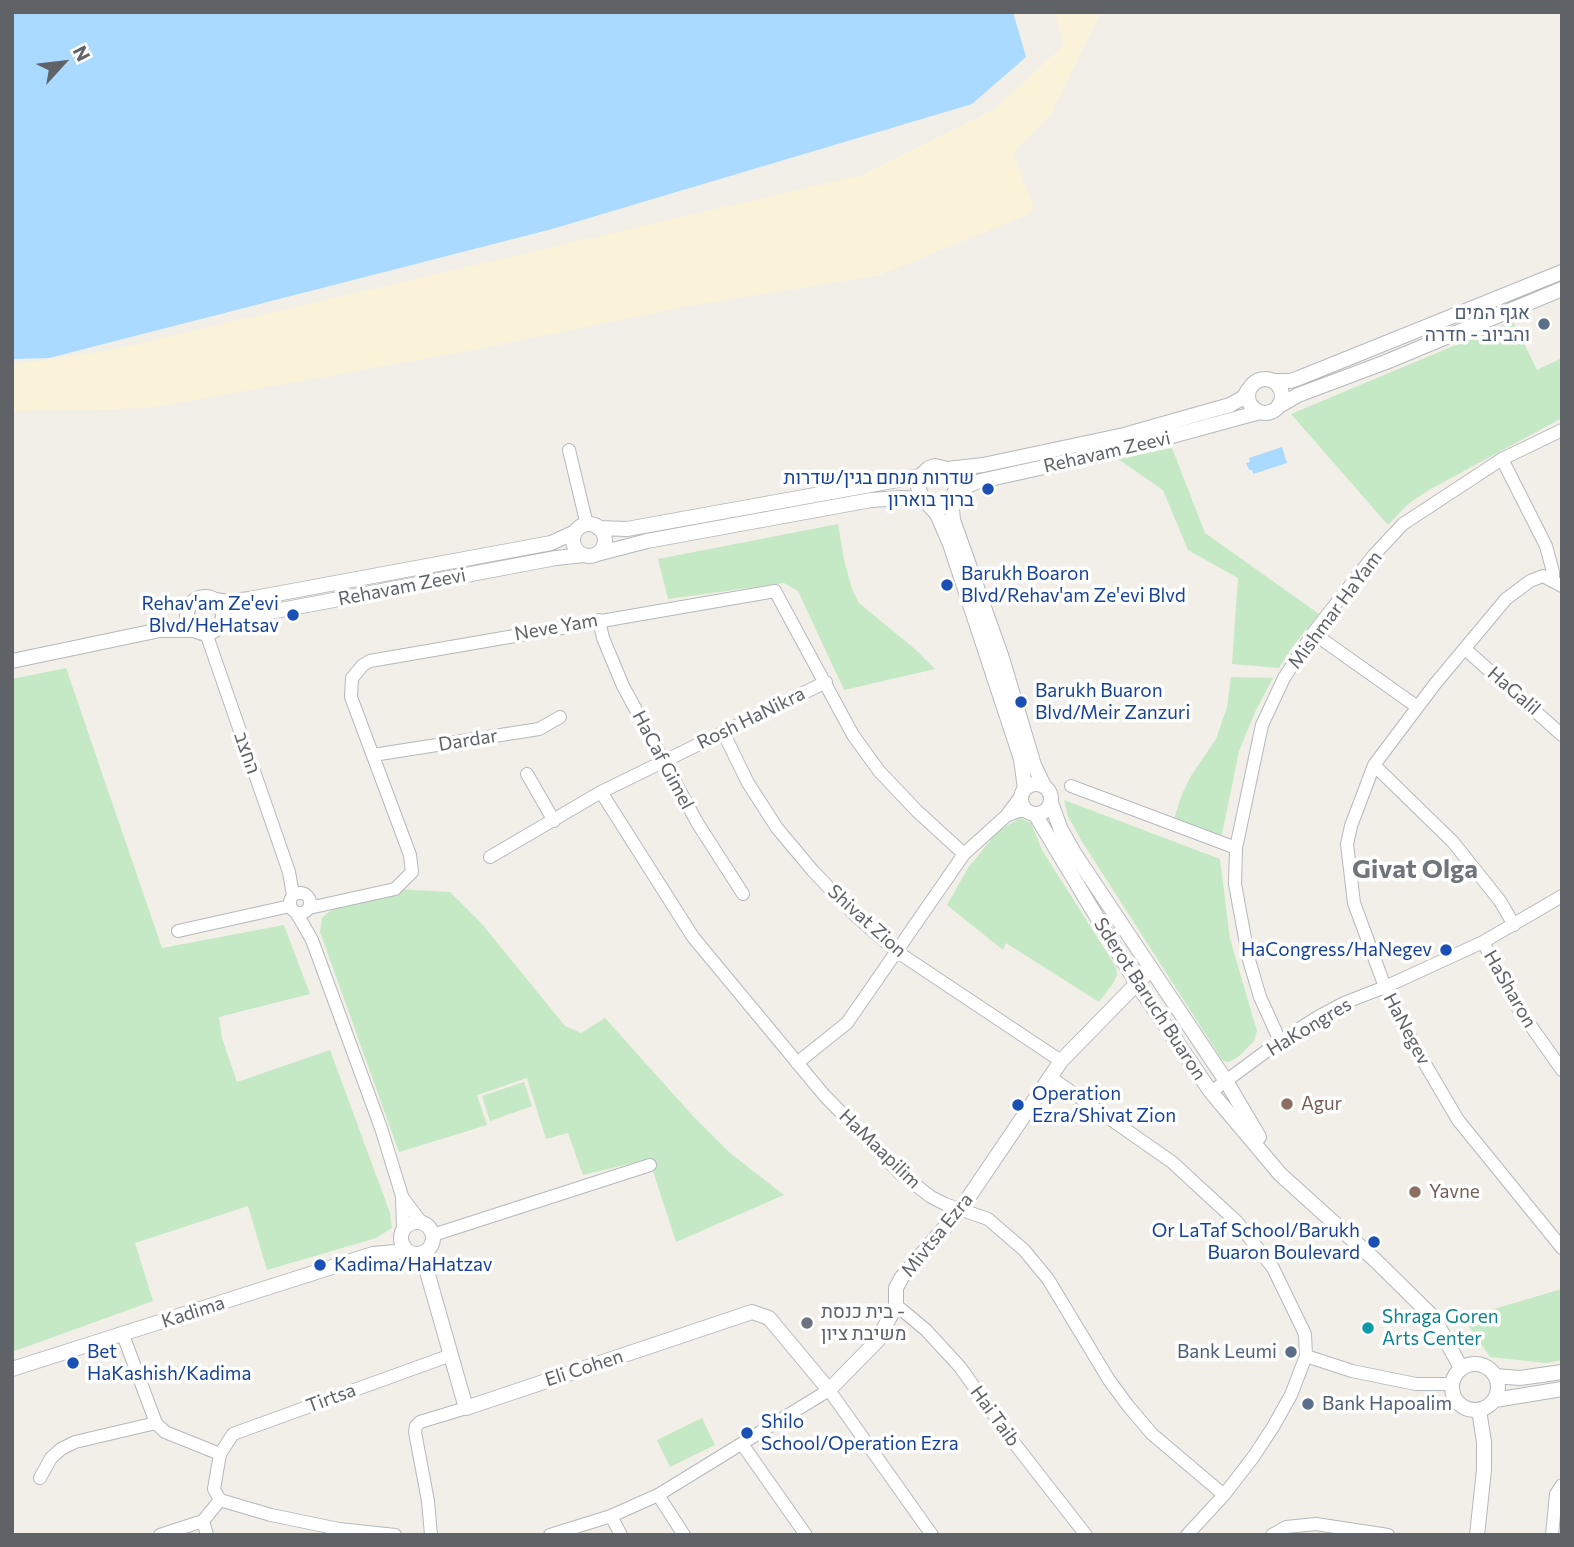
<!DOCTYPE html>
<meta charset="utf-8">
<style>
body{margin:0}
#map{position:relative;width:1574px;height:1547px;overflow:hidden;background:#f1efe8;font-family:Commissioner,sans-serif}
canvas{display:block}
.frame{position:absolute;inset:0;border:14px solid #5f6368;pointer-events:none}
.north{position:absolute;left:28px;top:28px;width:70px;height:70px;-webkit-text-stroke:5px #fff;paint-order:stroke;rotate:63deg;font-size:19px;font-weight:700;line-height:28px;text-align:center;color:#5f6368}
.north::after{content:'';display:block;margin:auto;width:24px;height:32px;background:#5f6368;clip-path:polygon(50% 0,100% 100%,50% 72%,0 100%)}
</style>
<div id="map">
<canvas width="1574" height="1547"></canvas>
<div class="frame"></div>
<div class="north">N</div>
</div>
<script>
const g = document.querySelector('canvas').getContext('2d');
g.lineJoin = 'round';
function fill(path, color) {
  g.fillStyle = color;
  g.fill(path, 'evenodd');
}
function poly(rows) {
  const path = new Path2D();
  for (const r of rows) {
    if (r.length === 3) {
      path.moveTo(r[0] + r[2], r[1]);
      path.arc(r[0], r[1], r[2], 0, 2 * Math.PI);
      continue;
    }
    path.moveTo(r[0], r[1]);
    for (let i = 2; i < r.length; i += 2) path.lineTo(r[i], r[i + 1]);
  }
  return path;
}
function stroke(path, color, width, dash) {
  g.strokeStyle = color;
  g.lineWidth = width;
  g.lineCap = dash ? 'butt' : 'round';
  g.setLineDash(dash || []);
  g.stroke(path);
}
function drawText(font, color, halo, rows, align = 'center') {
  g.font = font + ' Commissioner,Heebo,sans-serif';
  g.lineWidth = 7;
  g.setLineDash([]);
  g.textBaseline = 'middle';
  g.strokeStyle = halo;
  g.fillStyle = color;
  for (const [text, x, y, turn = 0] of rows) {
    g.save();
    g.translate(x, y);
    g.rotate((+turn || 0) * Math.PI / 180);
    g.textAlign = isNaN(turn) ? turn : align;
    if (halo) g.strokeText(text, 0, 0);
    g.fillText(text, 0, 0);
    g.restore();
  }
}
const green = poly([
 [1513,321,1537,370,1562,358,1562,418,1427,491,1407,505,1388,525,1291,414],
 [1172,448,1205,533,1319,614,1293,646,1279,668,1232,664,1238,578,1188,550,1163,490,1118,459],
 [838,524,844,560,852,589,859,603,916,650,935,669,844,690,798,591,784,583,668,599,658,559],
 [66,668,162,948,284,925,310,994,219,1017,222,1038,237,1082,330,1050,390,1213,392,1228,376,1238,267,1270,248,1206,135,1243,153,1301,12,1352,12,679],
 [1231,677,1273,678,1256,710,1239,751,1222,834,1218,837,1174,819,1182,794,1191,776,1216,739,1227,707],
 [1064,800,1220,859,1230,939,1257,1031,1254,1041,1238,1057,1229,1062,1223,1061,1219,1055,1081,840,1068,816],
 [1020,818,1031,823,1042,850,1116,967,1117,975,1114,982,1099,1002,1006,943,1003,950,947,905,968,868,998,831],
 [396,889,450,892,482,924,565,1026,581,1033,605,1018,693,1116,730,1153,784,1195,676,1242,649,1159,583,1175,568,1133,546,1139,527,1078,477,1095,487,1125,399,1152,320,932,322,918,330,911],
 [524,1082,532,1106,490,1121,482,1096],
 [1562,1289,1562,1360,1546,1363,1490,1357,1463,1318],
 [702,1418,715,1445,670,1467,657,1440]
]);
const sand = poly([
 [1055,12,1101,12,1051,114,1013,154,1034,208,1030,214,879,275,678,308,474,350,150,408,12,411,12,365,111,350,862,175,993,110,1063,46]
]);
const water = poly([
 [12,12,1013,12,1026,57,972,104,552,229,49,358,12,359],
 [1282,447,1287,463,1253,474,1252,470,1249,470,1246,463,1250,462,1249,458]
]);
const minor = poly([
 [569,450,587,525],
 [1502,459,1546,546,1553,572,1553,580],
 [1562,586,1543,576,1530,581,1506,599,1435,684,1374,765,1351,826,1347,844,1354,903,1385,987,1418,1052,1458,1120,1562,1248],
 [599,620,603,638,623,686,698,824,743,894],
 [206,633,289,872,293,895],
 [1313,633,1416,706],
 [1465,649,1562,735],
 [723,732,748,783,777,828,813,871,856,916,896,951,1061,1061],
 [373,755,539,729,560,717],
 [1374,765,1453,842,1500,901,1514,925],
 [527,774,554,821],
 [1071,786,1236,848],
 [601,792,693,937,824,1095,900,1173,931,1197,945,1204,988,1219,1024,1250,1048,1279,1109,1380,1129,1407,1152,1434,1224,1495],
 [1006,816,1019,811,1028,811],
 [490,857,601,792,826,682],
 [300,903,10],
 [309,908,395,889,412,872,410,855,351,697,352,678,363,665,370,661,775,591,853,735,879,771,917,811,964,854],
 [296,912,312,940,381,1128,402,1196,403,1230],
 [178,931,290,906],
 [1483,942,1516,1005,1562,1070],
 [1280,1041,1260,997,1249,960,1235,884,1236,848,1262,725,1284,678,1313,633,1374,555,1403,524,1502,459,1562,430],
 [797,1063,847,1023,964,854,1006,816,1021,796],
 [1050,1077,1172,1162,1237,1222,1273,1268,1305,1334,1306,1356,1291,1395,1273,1427,1254,1456,1224,1495,1187,1535],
 [1211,1092,1280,1041,1318,1017,1344,1003,1385,987,1483,942,1562,896],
 [402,1197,421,1222],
 [433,1235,650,1165],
 [896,1305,926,1330,960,1367,1011,1439,1086,1535],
 [123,1335,156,1423,165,1432,220,1454],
 [1306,1356,1352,1371,1416,1384,1451,1384],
 [742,1444,806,1535],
 [40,1478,51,1458,61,1449,75,1442,156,1423],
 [658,1495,684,1535],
 [611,1516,621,1535],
 [160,1535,203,1521],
 [207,1535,203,1521,220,1500],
 [395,1535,339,1529,271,1515,220,1500,214,1489,220,1454,233,1434,451,1355],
 [431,1535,428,1501,415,1432,416,1426,420,1422,466,1408],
 [550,1535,611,1516,658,1495,829,1390,932,1535],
 [1272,1535,1286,1527,1316,1524,1388,1535],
 [1552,1535,1556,1494,1562,1485]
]);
const tertiary = poly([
 [1265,396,17],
 [1274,381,1290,381,1299,378,1562,272],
 [1279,406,1298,395,1386,362,1562,289],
 [947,469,983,465,1124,435,1230,405,1244,397,1248,390],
 [956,491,976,482,1117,451,1260,412],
 [951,499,953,520,1002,658,1034,765,1044,786],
 [929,503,942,504,953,497,957,485,952,473,947,469,935,466,929,468,920,476,918,487,923,499,937,514,950,544,1021,759,1025,789],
 [589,540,16],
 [598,528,627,529,920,476],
 [597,554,647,541,871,500,901,498,923,499],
 [205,615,18],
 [215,600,227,602,249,599,551,543,575,532],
 [221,624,249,616,556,558,584,555],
 [12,661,160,630,194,630],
 [1036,799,15],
 [1051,803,1061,830,1076,856,1226,1081,1259,1137],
 [1035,814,1137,984,1211,1092,1280,1174,1374,1259,1434,1318,1461,1368],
 [417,1238,16],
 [422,1254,466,1408,752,1312,769,1318,829,1390,878,1340,896,1305,896,1288,902,1277,960,1210,1061,1061,1150,970],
 [1475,1387,23],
 [12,1369,373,1254,406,1251],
 [1495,1376,1520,1378,1562,1372],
 [1495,1400,1562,1389],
 [1477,1535,1484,1470,1484,1442,1479,1410]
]);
const markers = [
 [1544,324,7,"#5c6f8a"],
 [988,489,7,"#1a4fb4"],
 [947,585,7,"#1a4fb4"],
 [293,615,7,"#1a4fb4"],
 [1021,702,7,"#1a4fb4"],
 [1446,950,7,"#1a4fb4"],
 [1287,1104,7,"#8d6e63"],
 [1018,1105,7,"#1a4fb4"],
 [1415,1192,7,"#8d6e63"],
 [1374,1242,7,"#1a4fb4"],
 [320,1265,7,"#1a4fb4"],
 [807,1323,7,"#6b7280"],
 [1368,1328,7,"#0f9aa8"],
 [1291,1352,7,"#5c6f8a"],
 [73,1363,7,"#1a4fb4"],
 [1308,1404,7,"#5c6f8a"],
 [747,1433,7,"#1a4fb4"]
];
const serviceNames = [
 ["אגף המים",1530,313],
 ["והביוב - חדרה",1530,335],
 ["Bank Leumi",1277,1352],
 ["Bank Hapoalim",1322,1404,"left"]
];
const streetNames = [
 ["Rehavam Zeevi",1107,452,-13],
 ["Rehavam Zeevi",402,587,-11],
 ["Mishmar HaYam",1335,610,-53],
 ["Neve Yam",556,627,-10],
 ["HaGalil",1514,691,41],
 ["Rosh HaNikra",751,718,-26],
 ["Dardar",468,740,-9],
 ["החצב",247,753,71],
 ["HaCaf Gimel",663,760,62],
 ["Shivat Zion",867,921,42],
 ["HaSharon",1510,989,60],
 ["Sderot Baruch Buaron",1150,999,57],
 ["HaKongres",1309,1027,-31],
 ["HaNegev",1407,1029,62],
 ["HaMaapilim",880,1149,44],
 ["Mivtsa Ezra",937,1235,-51],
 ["Kadima",193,1312,-18],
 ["Eli Cohen",584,1368,-18],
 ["Tirtsa",331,1398,-20],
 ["Hai Taib",995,1416,54]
];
const transitNames = [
 ["שדרות מנחם בגין/שדרות",974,478,"right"],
 ["ברוך בוארון",974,500,"right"],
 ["Barukh Boaron",961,574],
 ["Blvd/Rehav'am Ze'evi Blvd",961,596],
 ["Rehav'am Ze'evi",279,604,"right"],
 ["Blvd/HeHatsav",279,626,"right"],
 ["Barukh Buaron",1035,691],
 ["Blvd/Meir Zanzuri",1035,713],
 ["HaCongress/HaNegev",1432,950,"right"],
 ["Operation",1032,1094],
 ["Ezra/Shivat Zion",1032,1116],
 ["Or LaTaf School/Barukh",1360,1231,"right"],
 ["Buaron Boulevard",1360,1253,"right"],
 ["Kadima/HaHatzav",334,1265],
 ["Bet",87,1352],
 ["HaKashish/Kadima",87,1374],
 ["Shilo",761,1422],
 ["School/Operation Ezra",761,1444]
];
const educationNames = [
 ["Agur",1301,1104],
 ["Yavne",1429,1192]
];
const worshipNames = [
 ["בית כנסת -",821,1312],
 ["משיבת ציון",821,1334]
];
const cultureNames = [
 ["Shraga Goren",1382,1317],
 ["Arts Center",1382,1339]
];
const districtNames = [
 ["Givat Olga",1415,869]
];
fill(green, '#c5e8c5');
fill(sand, '#fbf3d9');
fill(water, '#aadaff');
stroke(minor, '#b5b8bc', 14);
stroke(tertiary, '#b5b8bc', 16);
stroke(minor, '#fff', 12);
stroke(tertiary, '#fff', 14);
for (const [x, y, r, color] of markers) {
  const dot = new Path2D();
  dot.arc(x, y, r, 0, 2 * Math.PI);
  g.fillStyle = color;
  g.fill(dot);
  stroke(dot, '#fff', 2.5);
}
drawText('19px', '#4e5e75', '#fff', serviceNames, 'right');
drawText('19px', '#5f6368', '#fff', streetNames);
drawText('19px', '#164399', '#fff', transitNames, 'left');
drawText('19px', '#785e54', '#fff', educationNames, 'left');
drawText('19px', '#5b616d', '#fff', worshipNames, 'left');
drawText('19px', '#0d838f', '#fff', cultureNames, 'left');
drawText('bold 26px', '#70757a', '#fff', districtNames);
</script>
